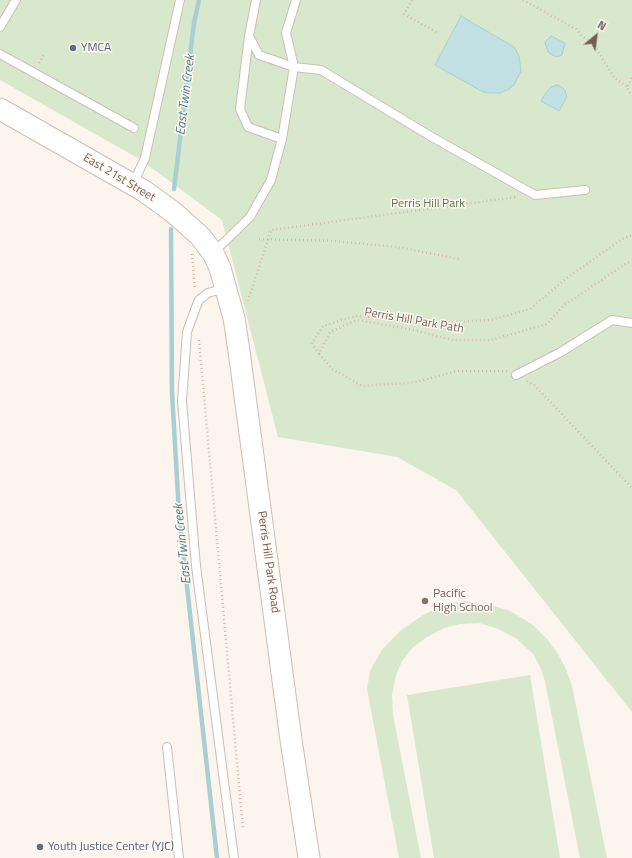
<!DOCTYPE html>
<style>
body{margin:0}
#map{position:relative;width:632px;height:858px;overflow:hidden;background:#fbf5ed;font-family:"Titillium Web",sans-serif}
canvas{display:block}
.north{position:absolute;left:576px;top:16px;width:40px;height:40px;-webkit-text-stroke:3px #fef9f3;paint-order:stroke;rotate:29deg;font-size:11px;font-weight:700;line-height:16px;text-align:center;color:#755d51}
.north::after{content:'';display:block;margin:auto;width:14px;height:18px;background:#755d51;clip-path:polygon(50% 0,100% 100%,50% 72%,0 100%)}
</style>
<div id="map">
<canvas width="632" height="858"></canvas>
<div class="north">N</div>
</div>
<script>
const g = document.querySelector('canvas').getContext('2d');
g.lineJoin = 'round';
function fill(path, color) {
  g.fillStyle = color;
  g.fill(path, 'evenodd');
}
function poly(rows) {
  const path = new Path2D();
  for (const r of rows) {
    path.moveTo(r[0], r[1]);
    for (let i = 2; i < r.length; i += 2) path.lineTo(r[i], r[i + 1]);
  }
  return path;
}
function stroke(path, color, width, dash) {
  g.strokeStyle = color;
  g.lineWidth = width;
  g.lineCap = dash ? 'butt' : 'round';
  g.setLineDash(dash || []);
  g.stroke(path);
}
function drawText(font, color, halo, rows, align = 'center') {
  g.font = font + ' "Titillium Web",sans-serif';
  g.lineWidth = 3;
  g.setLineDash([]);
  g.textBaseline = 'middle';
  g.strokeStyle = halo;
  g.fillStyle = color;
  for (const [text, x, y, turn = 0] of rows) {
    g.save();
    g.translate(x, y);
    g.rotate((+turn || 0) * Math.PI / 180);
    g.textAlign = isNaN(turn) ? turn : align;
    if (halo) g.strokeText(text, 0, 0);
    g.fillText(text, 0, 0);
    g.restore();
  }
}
const green = poly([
 [0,0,632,0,632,712,456,490,397,457,278,437,222,220,141,160,0,80],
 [465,601,491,605,510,611,533,625,548,640,559,656,566,669,572,686,607,858,580,858,545,682,541,669,534,655,517,639,496,628,479,623,460,624,444,628,427,637,413,647,402,661,396,675,392,695,393,715,421,858,399,858,367,689,370,671,382,650,400,631,420,617,444,604],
 [530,675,560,858,434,858,407,695]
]);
const water = poly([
 [461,16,514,47,519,56,521,71,514,85,509,89,500,93,491,93,483,92,435,65,461,16],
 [551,36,565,43,562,55,556,57,548,52,545,42,551,36],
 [557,85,562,87,565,90,567,97,559,111,541,101,547,91,551,87,557,85]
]);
const stream = poly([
 [174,189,194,23,199,0],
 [171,229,172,392,179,514,217,858]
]);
const path = poly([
 [412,0,404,14,436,32],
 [523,0,576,29,583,37,598,45],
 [592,42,614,77,627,87],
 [39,63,45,53],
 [632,78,627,87,629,92,632,94],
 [259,239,333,241,397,247,459,259],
 [192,254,195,289],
 [248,301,271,230,516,197],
 [199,340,243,829],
 [319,354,312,343,323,326,356,316,440,323,491,320,530,309,568,277,622,239,632,235],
 [507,371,456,371,417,382,362,386,332,369,319,354,330,332,357,320,414,330,452,340,491,340,547,324,563,306,627,263,632,262],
 [527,381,534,385,632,488]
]);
const service = poly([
 [256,0,249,36,259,55,294,67,321,70,432,137,535,195,585,190],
 [0,27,16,0],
 [249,36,240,109,248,127,282,139],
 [0,54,134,128],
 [133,184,145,158,180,0],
 [214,252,250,217,271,180,282,139,294,67,286,33,296,0],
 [225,288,208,293,199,300,196,307,187,332,182,401,196,566,234,858],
 [516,375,561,352,612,320,632,323],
 [167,747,179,858]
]);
const tertiary = poly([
 [0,109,144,191,173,212,200,236,213,253,220,268,234,318,239,351,291,740,309,858]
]);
const markers = [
 [73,48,4,"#5c6f8a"],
 [425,601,4,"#8d6e63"],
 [40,847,4,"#5c6f8a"]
];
const serviceNames = [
 ["YMCA",81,48],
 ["Youth Justice Center (YJC)",48,847]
];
const streetNames = [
 ["East 21st Street",119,178,31],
 ["Perris Hill Park Path",414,321,10],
 ["Perris Hill Park Road",268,562,82]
];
const parkNames = [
 ["Perris Hill Park",428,204]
];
const educationNames = [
 ["Pacific",433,594],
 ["High School",433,608]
];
const waterNames = [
 ["East Twin Creek",186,95,-83],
 ["East Twin Creek",183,544,-96]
];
fill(green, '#d8e8cc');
fill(water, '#c2e0e3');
stroke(water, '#a9cfd4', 1);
stroke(stream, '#a9cfd4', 4.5);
stroke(service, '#cdbdb3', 10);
stroke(tertiary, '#cdbdb3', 23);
stroke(path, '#d3b8a9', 2.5, [1, 3]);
stroke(service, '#fff', 8);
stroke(tertiary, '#fff', 21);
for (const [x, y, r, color] of markers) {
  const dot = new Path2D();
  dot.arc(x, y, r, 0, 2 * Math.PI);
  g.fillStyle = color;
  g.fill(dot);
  stroke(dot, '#fef9f3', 1.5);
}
drawText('12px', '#4e5e75', '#fef9f3', serviceNames, 'left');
drawText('12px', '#755d51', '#fef9f3', streetNames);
drawText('12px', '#59784a', '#fef9f3', parkNames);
drawText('12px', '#785e54', '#fef9f3', educationNames, 'left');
drawText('italic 13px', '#49777f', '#fef9f3', waterNames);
</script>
